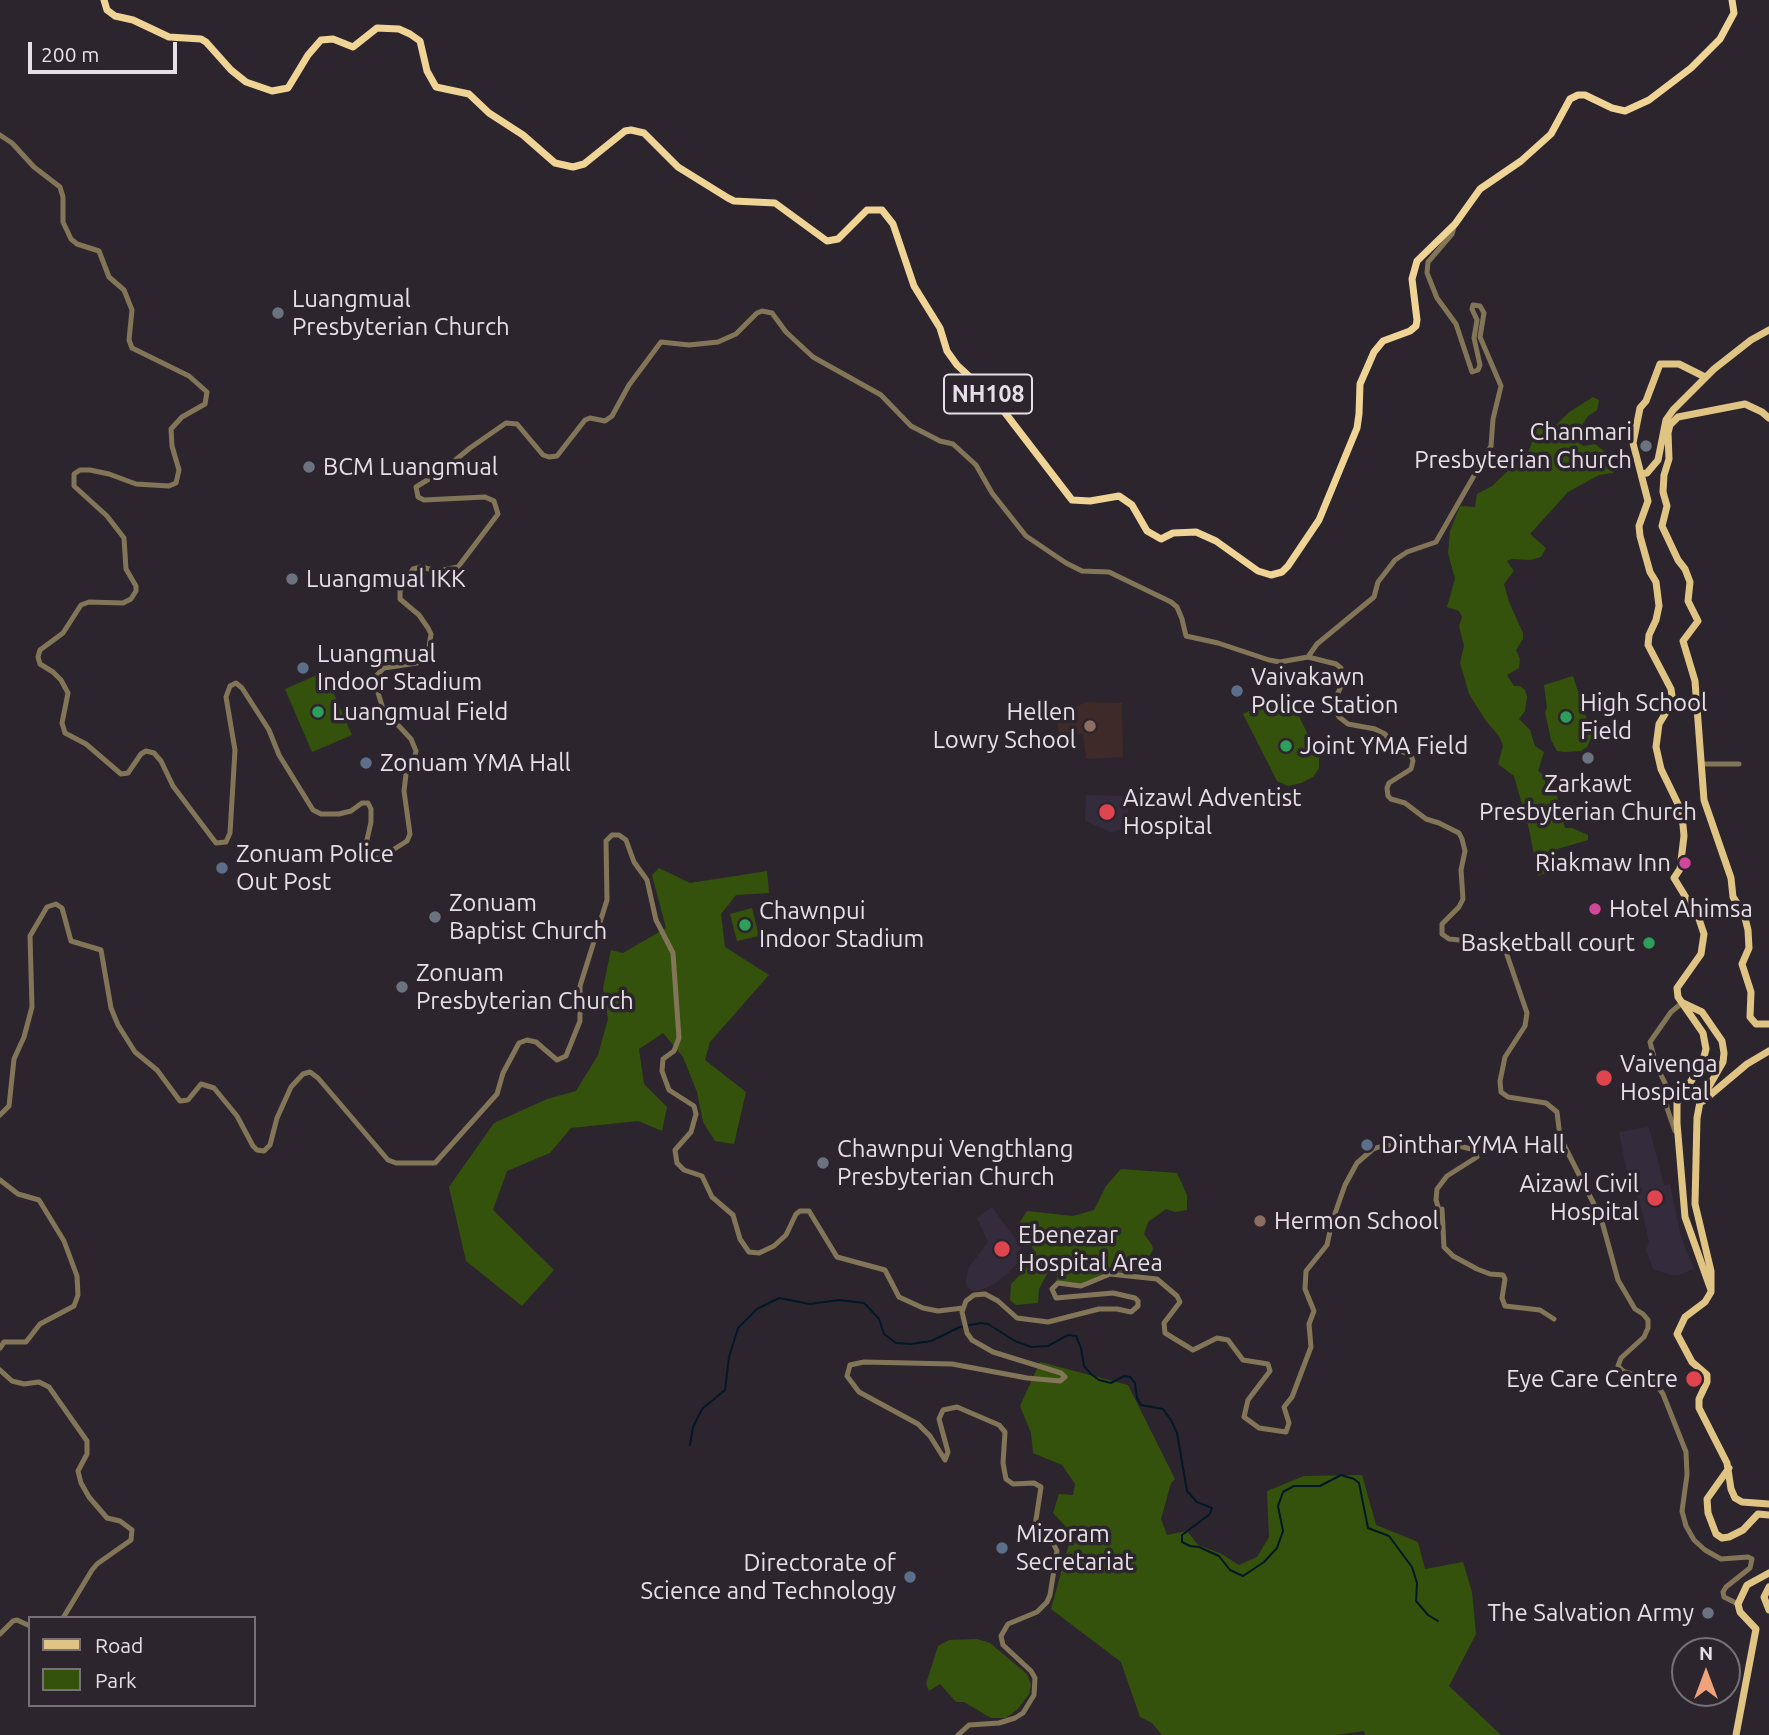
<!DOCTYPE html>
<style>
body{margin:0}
#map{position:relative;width:1769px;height:1735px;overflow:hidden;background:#2d252d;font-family:Ubuntu,sans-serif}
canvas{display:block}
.legend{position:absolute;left:28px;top:1616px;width:228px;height:91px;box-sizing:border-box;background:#2d252d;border:2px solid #777077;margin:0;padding:9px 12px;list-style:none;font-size:21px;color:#e6e0e6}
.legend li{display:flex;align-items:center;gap:14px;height:35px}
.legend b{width:35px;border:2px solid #777077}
.north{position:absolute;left:1671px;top:1637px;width:70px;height:70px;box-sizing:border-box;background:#2d252d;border:2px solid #777077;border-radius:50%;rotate:0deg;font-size:19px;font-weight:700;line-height:28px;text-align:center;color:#e6e0e6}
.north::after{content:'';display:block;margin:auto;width:24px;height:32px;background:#f0a27a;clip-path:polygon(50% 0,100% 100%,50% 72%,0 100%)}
.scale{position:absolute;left:28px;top:42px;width:149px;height:32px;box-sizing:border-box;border:4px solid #e6e0e6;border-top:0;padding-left:9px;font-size:21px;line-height:24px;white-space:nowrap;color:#e6e0e6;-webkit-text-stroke:5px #2d252d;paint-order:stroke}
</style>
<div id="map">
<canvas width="1769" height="1735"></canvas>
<ul class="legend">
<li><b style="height:9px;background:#e0c484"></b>Road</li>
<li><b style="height:19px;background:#34520b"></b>Park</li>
</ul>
<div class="north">N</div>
<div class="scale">200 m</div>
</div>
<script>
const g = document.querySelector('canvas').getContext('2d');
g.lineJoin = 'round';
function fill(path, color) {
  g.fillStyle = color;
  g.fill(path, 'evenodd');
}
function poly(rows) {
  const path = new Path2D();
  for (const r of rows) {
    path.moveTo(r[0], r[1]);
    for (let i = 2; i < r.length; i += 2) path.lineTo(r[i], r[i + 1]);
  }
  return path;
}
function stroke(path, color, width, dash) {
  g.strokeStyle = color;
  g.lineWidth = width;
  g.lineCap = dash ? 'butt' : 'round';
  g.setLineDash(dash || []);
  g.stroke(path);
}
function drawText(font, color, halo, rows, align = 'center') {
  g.font = font + ' Ubuntu,sans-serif';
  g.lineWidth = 7;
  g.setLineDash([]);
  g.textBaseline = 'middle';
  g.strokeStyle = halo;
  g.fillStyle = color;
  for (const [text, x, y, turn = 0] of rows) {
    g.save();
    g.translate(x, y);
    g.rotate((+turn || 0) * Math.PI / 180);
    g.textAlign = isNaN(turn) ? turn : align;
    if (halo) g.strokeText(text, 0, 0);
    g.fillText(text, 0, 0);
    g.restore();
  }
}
const education = poly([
 [1086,702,1122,703,1123,757,1086,759,1083,734,1059,735,1056,717]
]);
const medical = poly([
 [1086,795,1122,796,1128,803,1128,827,1111,832,1085,821],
 [1649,1127,1664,1185,1670,1184,1681,1237,1694,1269,1678,1275,1671,1275,1653,1269,1646,1250,1649,1242,1642,1210,1627,1172,1619,1132],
 [992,1207,1021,1247,1021,1259,1007,1274,994,1284,978,1291,972,1290,967,1287,966,1281,969,1267,988,1242,977,1218]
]);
const green = poly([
 [1593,397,1599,400,1597,410,1588,416,1574,438,1583,446,1595,444,1609,455,1613,473,1599,475,1568,492,1530,534,1546,548,1541,557,1530,560,1512,559,1507,561,1514,571,1504,584,1509,602,1523,633,1523,639,1516,650,1520,659,1519,668,1507,675,1514,686,1520,686,1525,690,1527,697,1525,711,1519,719,1530,730,1535,746,1544,752,1538,771,1544,775,1546,786,1557,796,1558,800,1553,802,1553,809,1561,815,1565,828,1572,828,1588,835,1588,840,1554,850,1557,860,1548,872,1538,876,1529,829,1514,776,1498,764,1503,746,1499,736,1486,721,1469,694,1460,663,1464,646,1459,626,1462,617,1459,611,1447,607,1455,579,1448,553,1450,531,1460,506,1475,507,1477,494,1492,486,1529,451,1539,421,1553,428,1568,413],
 [324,672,352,735,312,752,285,689],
 [1573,676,1592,736,1587,747,1581,751,1564,752,1557,751,1551,740,1545,712,1547,708,1544,685],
 [1288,693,1319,758,1319,768,1313,777,1301,783,1288,786,1277,781,1243,714],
 [659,868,690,883,767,871,769,893,736,895,721,914,725,947,769,975,710,1042,705,1060,746,1092,734,1144,715,1141,703,1122,697,1092,683,1057,663,1033,639,1049,644,1084,667,1107,662,1131,638,1121,571,1128,550,1153,507,1171,493,1210,554,1270,522,1306,466,1261,449,1187,494,1123,547,1099,576,1091,598,1055,608,1019,603,988,611,950,623,953,666,928,652,875],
 [752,908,759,936,737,941,730,914],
 [1121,1169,1177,1173,1187,1195,1187,1210,1175,1212,1166,1209,1148,1222,1144,1234,1152,1245,1153,1250,1145,1262,1145,1271,1105,1273,1080,1284,1056,1282,1058,1275,1048,1272,1039,1289,1038,1303,1016,1305,1010,1300,1011,1284,1025,1270,1035,1252,1018,1225,1027,1211,1073,1216,1094,1210,1106,1186],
 [1040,1362,1128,1385,1175,1479,1171,1483,1161,1519,1167,1535,1187,1531,1198,1545,1220,1553,1239,1565,1257,1557,1269,1537,1267,1491,1304,1476,1362,1475,1376,1525,1418,1542,1425,1569,1463,1562,1472,1592,1476,1634,1449,1686,1501,1735,1365,1735,1364,1731,1337,1735,1162,1735,1152,1723,1140,1717,1121,1662,1051,1609,1072,1533,1053,1513,1059,1494,1073,1495,1075,1484,1062,1465,1033,1453,1031,1433,1020,1406],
 [977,1639,990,1643,1027,1674,1031,1685,1029,1694,1018,1709,1006,1718,991,1718,964,1702,956,1702,940,1684,929,1691,926,1684,938,1646,949,1640]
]);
const stream = poly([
 [690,1445,693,1427,702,1409,725,1390,729,1357,738,1328,757,1309,779,1298,810,1304,839,1300,864,1303,879,1319,884,1334,896,1343,911,1344,931,1341,960,1327,981,1323,988,1324,1015,1341,1031,1347,1048,1346,1068,1335,1076,1336,1081,1348,1084,1366,1091,1374,1099,1380,1111,1383,1124,1376,1130,1377,1135,1383,1137,1398,1141,1405,1163,1409,1171,1420,1177,1433,1187,1491,1197,1502,1212,1508,1210,1514,1182,1535,1182,1542,1190,1546,1199,1547,1219,1556,1230,1570,1243,1576,1264,1562,1277,1548,1283,1531,1278,1506,1283,1492,1294,1486,1320,1486,1341,1475,1354,1479,1359,1483,1368,1528,1389,1536,1412,1567,1417,1583,1416,1601,1428,1615,1438,1621]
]);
const tertiary = poly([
 [0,135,12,143,34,167,60,187,63,197,63,222,71,239,77,244,99,251,109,277,124,290,132,310,129,340,132,348,189,376,207,392,205,404,182,417,171,429,172,446,179,470,176,483,169,486,136,484,109,474,90,470,80,470,74,474,74,486,107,516,124,538,126,569,136,586,136,591,131,599,123,603,89,602,81,605,63,633,40,650,38,657,40,664,53,672,61,680,68,693,62,723,65,733,86,744,121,774,128,773,141,754,146,751,154,753,161,761,173,786,216,843,226,842,230,833,235,750,226,697,230,686,236,683,242,688,269,730,279,755,313,810,321,814,339,814,351,811,362,803,368,803,371,809,371,822,364,853,370,859,380,858,407,841,410,834,404,791,406,774,414,760,416,751,411,739,383,709,376,686,376,676,384,668,417,663,429,647,431,634,428,628,419,615,400,599,400,591,413,569,421,567,438,571,458,567,498,514,494,501,485,497,424,500,418,497,416,487,442,471,470,448,506,423,517,424,543,455,549,457,557,456,585,420,590,418,605,421,612,416,629,385,661,342,689,345,718,342,736,334,757,313,762,311,772,313,786,332,813,357,881,395,911,426,940,441,953,444,976,465,992,493,1026,536,1066,563,1082,571,1109,572,1171,602,1177,607,1182,619,1186,636,1218,643,1269,660,1280,662,1308,657],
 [1455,224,1452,234,1428,262,1427,273,1437,298,1456,324,1472,372,1478,370,1480,365,1474,338,1477,320,1472,309,1473,305,1480,306,1484,313,1480,337,1501,386,1493,419,1491,446,1436,542,1407,552,1395,560,1378,582,1374,597,1317,644,1308,657,1336,664,1341,668,1342,684,1333,704,1339,717,1348,724,1375,729,1385,734,1397,750,1411,755,1413,761,1411,769,1389,783,1387,788,1388,796,1391,799,1405,803,1426,819,1439,823,1459,833,1462,839,1465,851,1461,870,1463,899,1459,907,1442,924,1442,934,1449,939,1491,943,1505,949,1527,1013,1525,1026,1505,1057,1500,1081,1501,1092,1508,1097,1546,1103,1557,1112,1560,1137,1601,1218,1618,1280,1635,1309,1643,1314,1648,1320,1648,1328,1644,1337,1621,1358,1618,1366,1623,1371,1655,1382,1663,1394,1686,1452,1687,1475,1682,1511,1686,1526,1694,1540,1705,1550,1721,1559,1748,1557,1752,1559,1750,1568,1726,1587,1723,1592,1724,1597,1738,1604],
 [1701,764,1739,764],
 [0,1115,9,1106,14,1059,24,1037,32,1007,30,936,47,907,56,904,62,908,71,941,101,950,111,1008,118,1025,135,1052,157,1070,180,1101,188,1100,201,1084,214,1088,237,1116,253,1146,257,1150,264,1151,270,1145,277,1118,291,1087,303,1074,310,1072,318,1078,388,1160,396,1163,435,1163,497,1094,503,1073,519,1043,527,1040,536,1042,557,1060,566,1056,580,1021,580,986,607,900,606,841,612,835,619,835,626,840,634,862,647,880,656,920,673,953,679,1038,674,1051,663,1059,662,1071,669,1090,694,1106,696,1114,691,1132,675,1150,677,1163,684,1170,702,1176,712,1197,733,1215,740,1239,749,1252,759,1253,774,1246,786,1235,796,1214,800,1211,809,1211,837,1257,885,1270,899,1297,923,1308,938,1311,963,1308],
 [1675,1131,1667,1108,1665,1083,1656,1065,1650,1042,1671,1012,1682,1003],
 [0,1180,18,1194,39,1200,64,1241,77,1276,78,1295,74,1306,40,1324,26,1342,4,1342,0,1348],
 [0,1370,12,1381,24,1384,39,1382,49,1387,87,1441,87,1454,78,1471,81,1483,89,1497,107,1518,120,1521,132,1530,131,1540,97,1564,92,1570,63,1618],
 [0,1634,13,1621,17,1620,30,1626],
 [958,1735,969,1725,999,1723,1015,1718,1023,1713,1034,1695,1035,1678,1031,1671,1003,1645,1001,1636,1008,1624,1037,1612,1047,1602,1050,1595,1057,1551,1053,1543,1039,1534,1035,1526,1041,1487,1034,1483,1013,1484,1006,1479,1003,1463,1005,1432,999,1425,957,1407,943,1410,939,1419,948,1452,945,1460,930,1436,918,1424,859,1392,847,1376,850,1365,864,1362,952,1364,1027,1378,1060,1381,1065,1377,1061,1373,993,1352,972,1340,967,1333,962,1312,966,1301,974,1295,985,1294,998,1301,1017,1318,1048,1322,1099,1309,1117,1309,1131,1312,1138,1306,1138,1301,1135,1298,1113,1293,1056,1298,1052,1289,1058,1283,1081,1286,1110,1274,1157,1279,1177,1296,1180,1302,1164,1323,1165,1333,1193,1350,1217,1338,1228,1340,1243,1360,1268,1364,1270,1371,1248,1400,1244,1417,1259,1428,1286,1432,1289,1423,1284,1407,1292,1397,1311,1347,1309,1324,1314,1311,1305,1289,1306,1271,1327,1245,1332,1222,1345,1185,1357,1163,1373,1149,1385,1145,1397,1147,1435,1140,1475,1150,1477,1157,1447,1176,1437,1189,1436,1200,1439,1210,1442,1209,1444,1247,1453,1256,1477,1269,1490,1274,1503,1275,1505,1279,1502,1298,1505,1306,1540,1310,1554,1319]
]);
const primary = poly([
 [1769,418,1762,412,1745,404,1678,417,1670,425,1668,433,1669,459,1664,475,1663,492,1667,506,1662,526,1678,560,1685,569,1690,582,1688,601,1698,621,1683,641,1695,681,1704,800,1731,878,1733,897,1744,914,1748,930,1749,948,1742,964,1751,992,1750,1017,1756,1024,1769,1024],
 [1641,474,1633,443,1640,408,1646,401,1660,364,1679,364,1705,377],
 [1683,1003,1702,1012,1722,1041,1724,1053,1723,1062,1700,1102,1697,1118,1695,1204,1711,1271,1711,1292,1705,1302,1685,1317,1677,1334,1692,1362,1707,1375,1707,1382,1699,1399,1699,1408,1727,1463,1731,1489,1735,1498,1742,1502,1769,1504],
 [1703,1101,1747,1064,1769,1051],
 [1711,1290,1685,1217,1677,1123,1677,1103,1702,1064,1706,1049,1703,1033,1678,997,1677,988,1701,954,1704,934,1699,919,1674,878,1680,869,1684,836,1683,825,1678,804,1661,769,1656,747,1659,724,1671,704,1672,696,1671,689,1648,645,1649,635,1656,620,1659,606,1656,582,1650,572,1640,536,1639,526,1648,501,1641,474,1647,473,1658,460,1666,420,1673,410,1714,369,1751,340,1769,330],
 [1729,1468,1707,1499,1708,1513,1716,1534,1722,1538,1729,1537,1743,1530,1758,1514,1769,1515],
 [1769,1587,1764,1597,1769,1610],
 [1736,1735,1756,1629,1740,1612,1738,1604,1747,1585,1769,1573]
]);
const trunk = poly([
 [104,0,107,10,115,16,133,20,169,37,201,39,206,42,231,70,246,82,272,91,288,88,308,55,321,40,333,39,353,47,377,28,399,29,410,34,420,41,427,71,436,87,469,94,489,113,523,135,555,163,573,167,584,164,625,131,631,130,644,133,678,167,728,198,734,201,775,203,827,241,838,239,867,210,882,210,893,224,914,286,940,328,947,351,957,365,996,401,1072,500,1090,501,1119,496,1132,505,1147,531,1161,539,1173,533,1196,532,1216,541,1258,571,1271,575,1282,572,1288,566,1319,520,1357,428,1359,414,1360,384,1374,352,1383,341,1410,331,1416,326,1417,320,1412,279,1417,261,1455,224,1480,189,1521,161,1551,134,1570,99,1578,95,1585,95,1612,108,1625,111,1649,100,1691,68,1720,39,1734,13,1732,0]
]);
const markers = [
 [278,313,7,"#6b7280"],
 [1646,446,7,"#6b7280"],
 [309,467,7,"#6b7280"],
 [292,579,7,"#6b7280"],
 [303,668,7,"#5c6f8a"],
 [1237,691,7,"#5c6f8a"],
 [318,712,7,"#2e9e5b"],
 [1566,717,7,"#2e9e5b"],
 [1090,726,7,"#8d6e63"],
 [1286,746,7,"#2e9e5b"],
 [1588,758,7,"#6b7280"],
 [366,763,7,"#5c6f8a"],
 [1107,812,9,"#e0444e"],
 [1685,863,7,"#d1479c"],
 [222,868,7,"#5c6f8a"],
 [1595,909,7,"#d1479c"],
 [435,917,7,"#6b7280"],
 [745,925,7,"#2e9e5b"],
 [1649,943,7,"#2e9e5b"],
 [402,987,7,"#6b7280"],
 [1604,1078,9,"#e0444e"],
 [1367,1145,7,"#5c6f8a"],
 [823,1163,7,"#6b7280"],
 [1655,1198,9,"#e0444e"],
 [1260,1221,7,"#8d6e63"],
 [1002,1249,9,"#e0444e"],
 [1694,1379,9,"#e0444e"],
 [1002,1548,7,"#5c6f8a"],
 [910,1577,7,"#5c6f8a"],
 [1708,1613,7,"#6b7280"]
];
const shields = [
 [988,394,88]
];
const shieldNames = [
 ["NH108",988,394]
];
const poiNames = [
 ["Luangmual",292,299],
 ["Presbyterian Church",292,327],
 ["Chanmari",1632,432,"right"],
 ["Presbyterian Church",1632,460,"right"],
 ["BCM Luangmual",323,467],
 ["Luangmual IKK",306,579],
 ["Luangmual",317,654],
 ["Indoor Stadium",317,682],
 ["Vaivakawn",1251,677],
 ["Police Station",1251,705],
 ["High School",1580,703],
 ["Field",1580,731],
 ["Luangmual Field",332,712],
 ["Hellen",1076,712,"right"],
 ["Lowry School",1076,740,"right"],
 ["Joint YMA Field",1300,746],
 ["Zonuam YMA Hall",380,763],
 ["Zarkawt",1588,784,"center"],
 ["Presbyterian Church",1588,812,"center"],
 ["Aizawl Adventist",1123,798],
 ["Hospital",1123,826],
 ["Zonuam Police",236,854],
 ["Out Post",236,882],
 ["Riakmaw Inn",1671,863,"right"],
 ["Zonuam",449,903],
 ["Baptist Church",449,931],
 ["Hotel Ahimsa",1609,909],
 ["Chawnpui",759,911],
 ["Indoor Stadium",759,939],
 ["Basketball court",1635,943,"right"],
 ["Zonuam",416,973],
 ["Presbyterian Church",416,1001],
 ["Vaivenga",1620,1064],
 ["Hospital",1620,1092],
 ["Dinthar YMA Hall",1381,1145],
 ["Chawnpui Vengthlang",837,1149],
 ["Presbyterian Church",837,1177],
 ["Aizawl Civil",1639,1184,"right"],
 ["Hospital",1639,1212,"right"],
 ["Hermon School",1274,1221],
 ["Ebenezar",1018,1235],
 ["Hospital Area",1018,1263],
 ["Eye Care Centre",1678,1379,"right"],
 ["Mizoram",1016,1534],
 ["Secretariat",1016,1562],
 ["Directorate of",896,1563,"right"],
 ["Science and Technology",896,1591,"right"],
 ["The Salvation Army",1694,1613,"right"]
];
fill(education, '#3e2a28');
fill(medical, '#342c3c');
fill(green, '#34520b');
stroke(stream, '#031827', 2);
stroke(tertiary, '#837658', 5);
stroke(primary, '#e0c484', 7);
stroke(trunk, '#f0d496', 7);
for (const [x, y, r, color] of markers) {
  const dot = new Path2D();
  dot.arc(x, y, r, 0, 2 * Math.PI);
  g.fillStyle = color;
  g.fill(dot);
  stroke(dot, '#2d252d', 2.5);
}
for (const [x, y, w] of shields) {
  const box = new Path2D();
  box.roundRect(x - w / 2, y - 19.5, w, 39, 5);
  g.fillStyle = '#2d252d';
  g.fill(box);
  stroke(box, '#e6e0e6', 2);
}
drawText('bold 23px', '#e6e0e6', null, shieldNames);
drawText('24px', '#e6e0e6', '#2d252d', poiNames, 'left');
</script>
